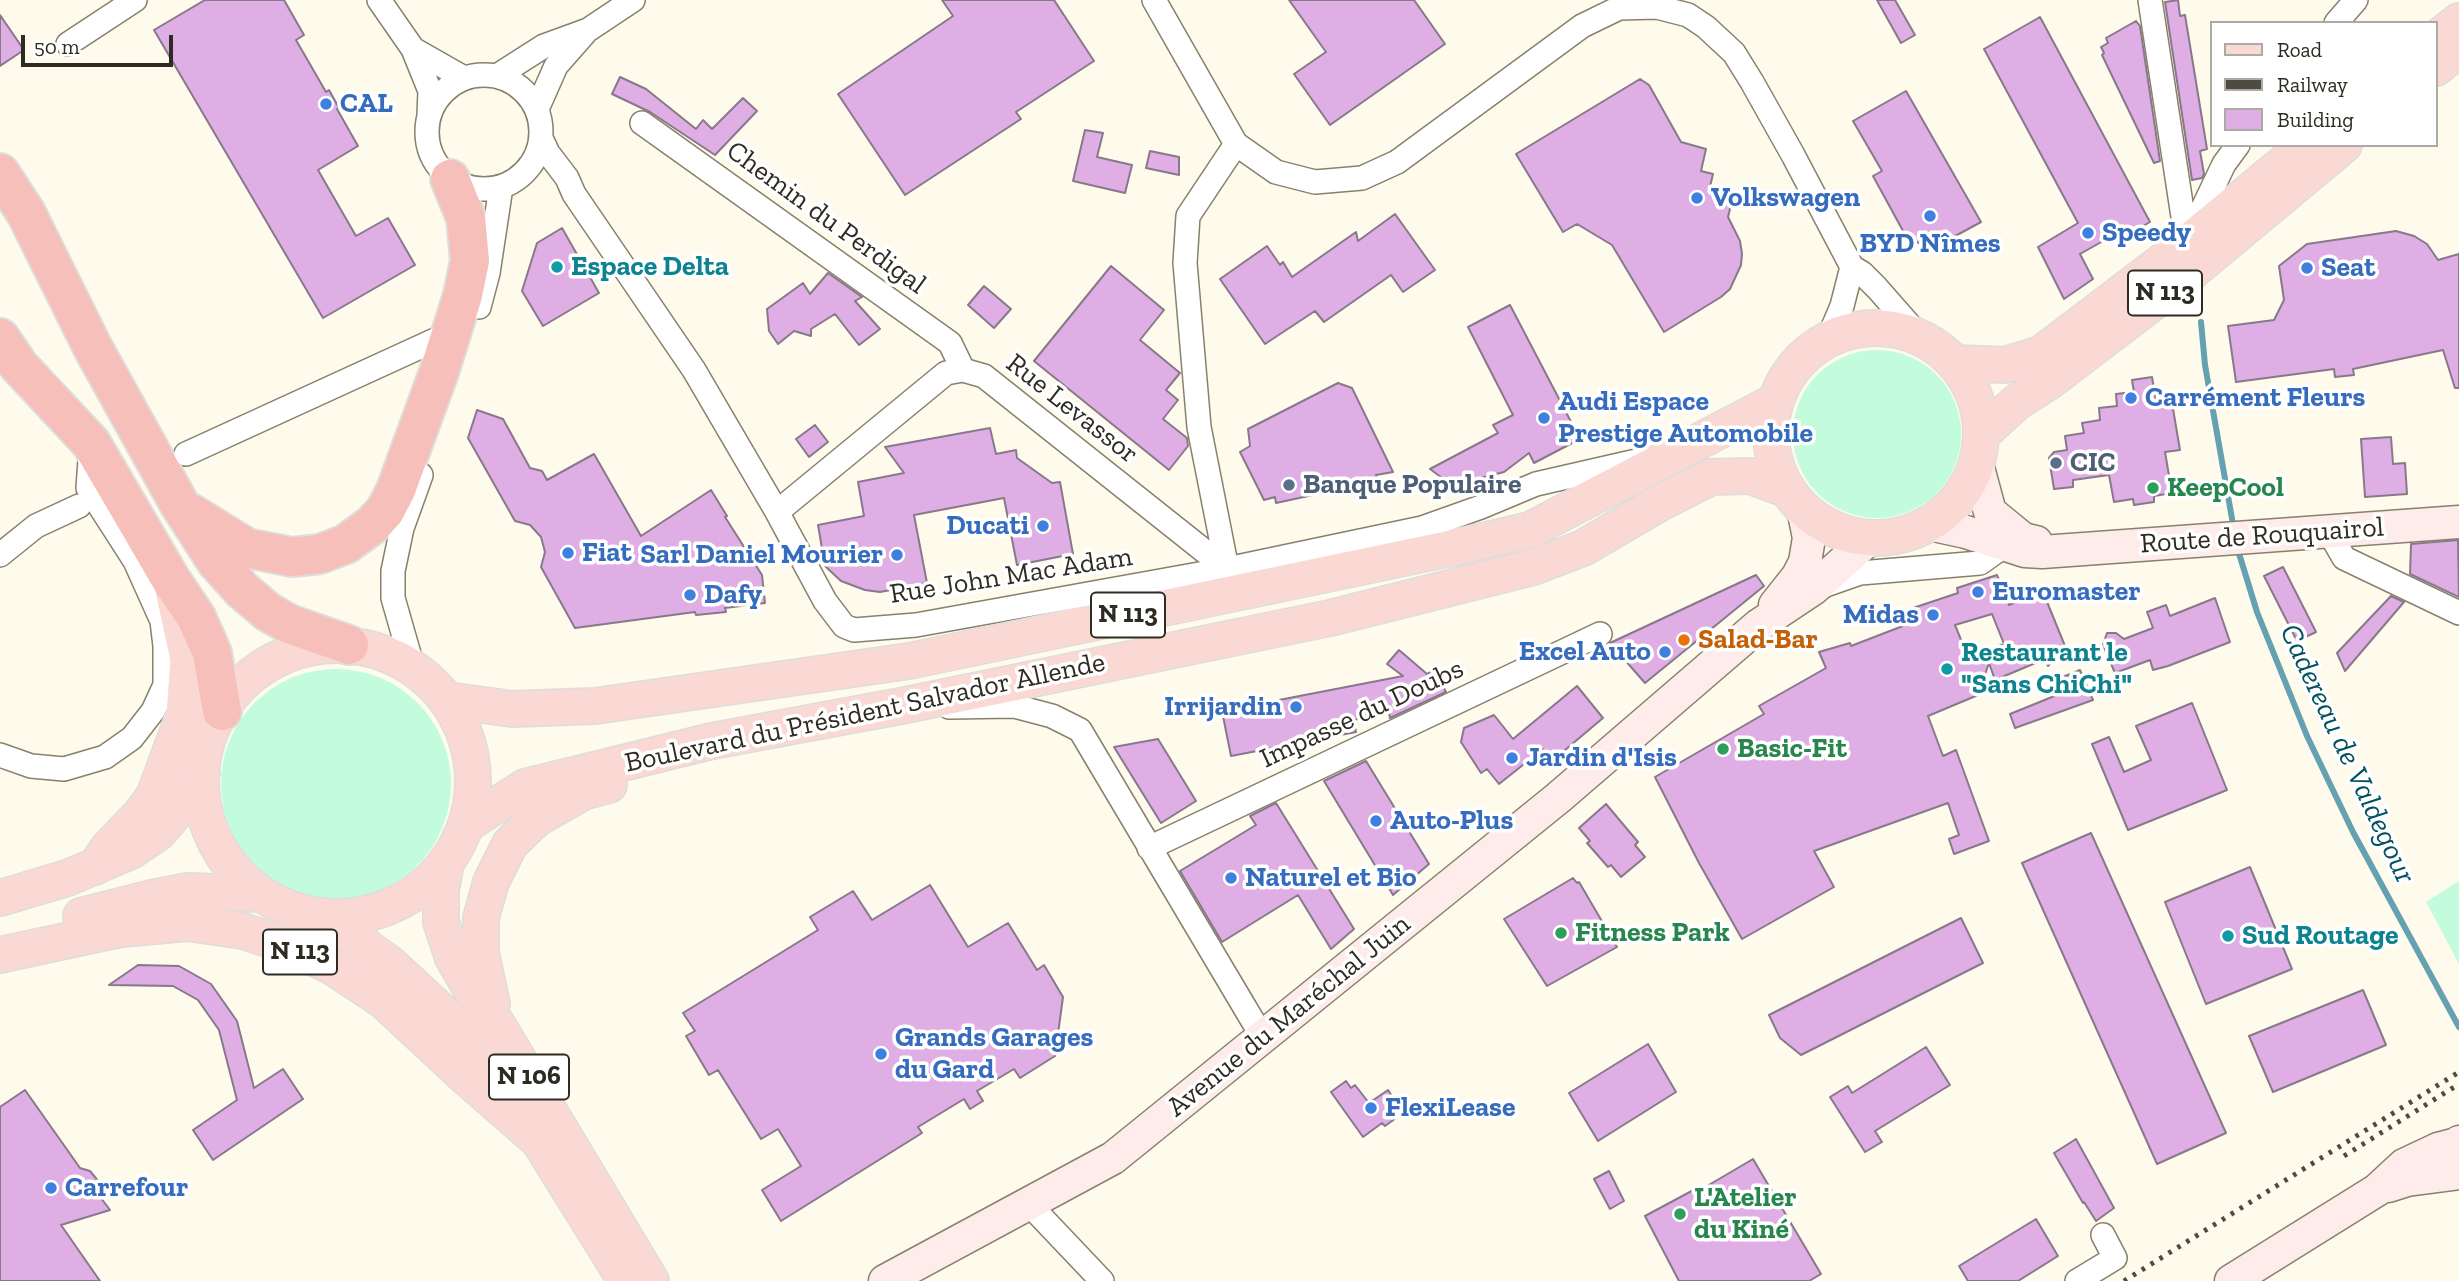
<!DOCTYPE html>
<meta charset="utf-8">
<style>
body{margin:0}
#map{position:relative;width:2459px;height:1281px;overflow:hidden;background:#fefaec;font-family:"Zilla Slab",serif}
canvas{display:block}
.legend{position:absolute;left:2210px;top:21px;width:228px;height:126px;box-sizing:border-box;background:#fff;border:2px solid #abaaa7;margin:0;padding:9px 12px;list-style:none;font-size:21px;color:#2d2b22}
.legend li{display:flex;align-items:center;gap:14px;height:35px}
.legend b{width:35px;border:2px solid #abaaa7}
.scale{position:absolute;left:21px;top:35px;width:152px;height:32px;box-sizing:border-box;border:4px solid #2d2b22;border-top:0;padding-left:9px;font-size:21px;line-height:24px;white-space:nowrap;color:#2d2b22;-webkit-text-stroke:5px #fff;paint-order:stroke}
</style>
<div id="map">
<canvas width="2459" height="1281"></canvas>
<ul class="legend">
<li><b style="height:9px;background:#fad9d5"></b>Road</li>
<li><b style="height:9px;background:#4e4c42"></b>Railway</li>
<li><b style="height:19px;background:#deaee4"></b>Building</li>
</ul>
<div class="scale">50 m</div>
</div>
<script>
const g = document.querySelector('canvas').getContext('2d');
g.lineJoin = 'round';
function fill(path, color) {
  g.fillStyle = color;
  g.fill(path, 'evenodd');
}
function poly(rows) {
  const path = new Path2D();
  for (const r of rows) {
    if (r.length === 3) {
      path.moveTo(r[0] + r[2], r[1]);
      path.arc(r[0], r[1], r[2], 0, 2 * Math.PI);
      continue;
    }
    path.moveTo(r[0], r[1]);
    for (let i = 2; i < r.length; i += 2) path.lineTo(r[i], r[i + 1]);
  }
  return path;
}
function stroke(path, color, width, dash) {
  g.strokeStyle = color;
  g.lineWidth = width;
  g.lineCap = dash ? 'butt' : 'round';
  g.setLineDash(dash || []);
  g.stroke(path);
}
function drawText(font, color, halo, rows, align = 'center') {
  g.font = font + ' "Zilla Slab",serif';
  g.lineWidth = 7;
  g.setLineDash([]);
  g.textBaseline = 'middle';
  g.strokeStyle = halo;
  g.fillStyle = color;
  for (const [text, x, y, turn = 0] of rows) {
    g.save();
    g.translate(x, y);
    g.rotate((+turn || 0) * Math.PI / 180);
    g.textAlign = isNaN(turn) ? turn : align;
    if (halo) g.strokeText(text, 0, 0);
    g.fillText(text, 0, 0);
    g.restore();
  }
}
const green = poly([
 [1877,434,84],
 [336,784,115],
 [2459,881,2459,964,2426,902]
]);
const stream = poly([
 [2201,322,2205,365,2234,530],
 [2237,547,2257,612,2307,736,2353,832,2459,1027]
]);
const building = poly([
 [205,0,284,0,304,35,296,40,326,92,329,90,339,108,337,109,358,146,318,170,356,236,388,218,415,265,323,318,154,30,205,0],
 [942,0,1054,0,1094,61,1016,112,1021,119,905,195,838,94,953,16,942,0],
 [1289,0,1414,0,1445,44,1330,125,1294,74,1326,52,1289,0],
 [1877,0,1895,0,1915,35,1901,43,1877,0],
 [2178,0,2180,16,2185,15,2207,149,2200,151,2204,174,2202,178,2192,180,2165,2,2178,0],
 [0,15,24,50,0,66,0,15],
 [2040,17,2150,222,2122,238,2119,232,2080,254,2093,279,2064,299,2038,247,2078,223,1984,49,2040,17],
 [2136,21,2140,26,2160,161,2154,163,2102,55,2104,53,2101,47,2108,43,2106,38,2136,21],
 [620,77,646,89,696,129,703,120,712,129,743,98,757,111,715,155,650,112,612,94,620,77],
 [1640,79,1649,85,1681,142,1706,149,1701,171,1713,174,1710,187,1734,192,1728,217,1740,241,1742,254,1741,265,1730,289,1721,297,1664,332,1612,245,1577,224,1563,232,1516,154,1640,79],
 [1906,91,1981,222,1935,247,1908,240,1873,176,1882,171,1853,121,1906,91],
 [1085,130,1103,133,1097,157,1132,165,1125,193,1073,181,1085,130],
 [1150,151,1179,157,1179,175,1146,168,1150,151],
 [1395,214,1435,270,1403,292,1391,275,1324,322,1315,311,1265,344,1220,279,1267,246,1280,265,1283,262,1292,277,1356,232,1358,241,1395,214],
 [562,228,599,293,543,326,522,291,537,243,562,228],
 [2396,231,2414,236,2427,244,2438,260,2459,254,2459,388,2455,388,2443,350,2353,369,2354,375,2335,377,2334,369,2236,382,2228,326,2274,320,2284,300,2279,266,2307,244,2396,231],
 [1111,266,1164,310,1140,340,1180,373,1166,390,1178,400,1163,419,1187,438,1188,446,1169,470,1034,361,1111,266],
 [828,273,862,297,855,301,880,329,859,345,835,314,811,329,811,336,794,331,778,344,769,331,767,309,803,283,810,294,828,273],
 [984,286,1011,309,994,328,968,305,984,286],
 [1510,305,1580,439,1534,463,1529,453,1504,472,1465,482,1446,481,1430,469,1498,433,1493,425,1513,415,1468,327,1510,305],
 [2152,377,2157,405,2172,403,2180,450,2165,452,2172,493,2154,496,2154,502,2134,505,2133,499,2114,502,2109,475,2073,480,2073,487,2054,489,2049,458,2054,452,2067,450,2065,436,2084,433,2082,423,2100,420,2099,408,2117,406,2116,394,2134,392,2132,380,2152,377],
 [1338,383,1352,388,1393,472,1376,475,1378,481,1276,503,1275,497,1264,500,1240,452,1250,446,1248,429,1338,383],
 [477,410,503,419,530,468,542,471,547,480,594,454,641,536,711,490,727,516,725,517,762,575,765,603,725,608,726,612,696,615,695,612,575,628,541,567,545,552,541,537,530,525,515,521,468,438,477,410],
 [815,425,828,442,809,457,796,439,815,425],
 [990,428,996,454,1016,450,1017,458,1052,483,1060,482,1073,554,1017,565,1004,498,914,515,927,583,880,592,865,590,841,581,825,566,818,525,864,516,858,482,904,473,885,447,990,428],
 [2391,437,2393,464,2405,463,2407,494,2365,497,2361,439,2391,437],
 [2458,540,2459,597,2410,574,2411,544,2458,540],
 [2283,567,2316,632,2297,641,2264,576,2283,567],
 [1756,575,1764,586,1645,683,1610,643,1756,575],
 [1997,575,2009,605,2043,592,2065,646,2048,666,2045,659,1995,680,1989,663,1981,686,1975,688,1978,695,1928,716,1943,756,1956,750,1989,841,1954,854,1949,839,1959,835,1948,803,1814,851,1834,887,1742,939,1699,863,1655,777,1764,714,1759,706,1826,668,1819,652,1850,643,1851,646,1908,624,1904,611,1958,593,1957,588,1997,575],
 [1992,614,2004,644,1968,657,1955,625,1992,614],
 [2391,596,2404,602,2345,671,2337,653,2391,596],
 [2215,598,2230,642,2168,666,2153,670,2150,660,2115,673,2103,645,2107,633,2116,633,2124,639,2153,628,2147,612,2166,605,2170,616,2215,598],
 [1399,650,1427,674,1435,670,1446,692,1390,718,1389,713,1353,720,1356,732,1231,756,1222,711,1403,676,1387,664,1399,650],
 [2080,670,2093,700,2015,728,2010,714,2057,695,2053,681,2080,670],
 [1577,686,1603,718,1552,761,1543,749,1499,784,1487,769,1481,773,1461,742,1464,728,1494,715,1513,739,1577,686],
 [2192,703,2227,790,2128,830,2092,744,2109,737,2124,772,2151,760,2136,726,2192,703],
 [1158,739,1196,801,1161,823,1114,747,1158,739],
 [1366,761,1429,864,1393,895,1324,781,1366,761],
 [1276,803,1354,929,1331,949,1298,895,1222,942,1180,871,1256,825,1250,816,1276,803],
 [1606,804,1638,842,1635,845,1645,857,1621,877,1611,865,1608,867,1587,843,1590,841,1579,828,1606,804],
 [2091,833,2226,1133,2157,1164,2022,863,2091,833],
 [2250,867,2292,969,2206,1004,2165,902,2250,867],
 [1573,878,1577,883,1579,882,1617,947,1547,986,1504,919,1573,878],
 [930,885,968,947,1008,923,1037,970,1044,965,1063,997,1055,1056,1020,1078,1014,1069,977,1091,983,1101,970,1109,964,1099,918,1127,922,1133,781,1221,762,1190,801,1166,778,1129,761,1139,718,1070,709,1075,686,1036,695,1031,683,1013,818,930,810,917,853,891,872,920,930,885],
 [1961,918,1983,963,1801,1055,1780,1038,1769,1015,1961,918],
 [138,965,179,966,211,984,237,1021,254,1088,283,1069,303,1099,213,1160,193,1130,237,1100,219,1030,198,1000,173,986,109,985,138,965],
 [2363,990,2386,1045,2273,1092,2249,1036,2363,990],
 [1648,1044,1676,1092,1598,1141,1569,1093,1648,1044],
 [1926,1047,1950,1085,1875,1131,1882,1142,1865,1152,1830,1097,1848,1086,1852,1093,1926,1047],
 [1346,1081,1351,1088,1355,1085,1369,1103,1388,1090,1403,1113,1385,1126,1382,1123,1363,1137,1331,1092,1346,1081],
 [25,1090,80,1168,90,1171,99,1182,101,1198,110,1210,61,1225,100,1281,0,1281,0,1107,25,1090],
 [2076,1139,2114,1208,2096,1221,2084,1202,2083,1203,2054,1153,2076,1139],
 [1753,1159,1821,1274,1809,1281,1679,1281,1645,1216,1701,1186,1702,1189,1753,1159],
 [1609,1171,1624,1201,1610,1209,1594,1179,1609,1171],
 [2036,1219,2058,1256,2018,1281,1968,1281,1959,1266,2036,1219]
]);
const street = poly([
 [379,0,413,49,430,91,429,115],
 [1154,0,1236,144,1276,172,1315,182,1362,178,1397,162,1582,26,1619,8,1657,7,1688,15,1706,27,1734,53,1752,82,1793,155,1852,267,1862,273,1877,288,1920,337],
 [2150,0,2187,243],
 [2336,23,2356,0],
 [68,44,135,0],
 [413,49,464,78],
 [484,132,57],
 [497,76,544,46,588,30,633,0],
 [537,109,556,66,585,33],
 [642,123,950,343,963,370],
 [541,138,548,153,567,178,574,194,694,370,777,512,825,601,844,626,854,630,916,625,1088,594,1227,569,1422,528,1481,507,1536,484,1641,460],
 [2191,233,2224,164,2238,145],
 [479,307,488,273,501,187],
 [1828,339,1842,306,1852,267],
 [186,454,457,330],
 [777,512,946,373,963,370,984,376,1227,569],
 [2329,532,2344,558,2459,613],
 [0,555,36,526,79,506],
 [1227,569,1199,427,1185,263,1188,216,1236,144],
 [1823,586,1860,573,1980,563,2004,546],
 [413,668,393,598,393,571,402,528,421,475],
 [949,707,1014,706,1052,716,1080,730,1263,1038],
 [0,755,31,766,64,769,105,757,132,738,153,711,165,685,165,646,162,621,135,561,88,488,91,446],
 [1149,848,1600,634],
 [1028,1203,1102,1281],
 [2077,1281,2115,1258,2103,1235]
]);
const secondary = poly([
 [1977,464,1990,512,2023,539,2036,542],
 [1929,524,1966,532,2025,551,2042,552,2459,522],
 [1775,605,1798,576,1805,562,1809,538,1803,508],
 [2388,1186,2407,1180,2459,1173,2453,1159,2454,1152,2459,1142],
 [885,1281,1113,1158,1558,798,1759,625,1813,589,1871,537],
 [2231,1281,2377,1190,2404,1165,2438,1149,2457,1144]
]);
const primary = poly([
 [2436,39,2459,21],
 [2436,68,2459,49],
 [1876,433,105],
 [1955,363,2005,365,2041,354,2187,243,2306,145],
 [1982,434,2017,402,2050,381,2176,285,2344,145],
 [337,781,136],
 [447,700,512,709,595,706,909,661,1457,547,1530,530,1776,401],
 [467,824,525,787,712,741,901,706,1330,618,1533,567,1583,548,1658,504,1711,477,1750,476,1788,490],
 [446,864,441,890,441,922,453,958,471,989,497,1024,651,1281],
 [95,867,109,847,140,815,154,796,184,715,188,659,173,590],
 [0,898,67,878,131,851,159,832,183,804,202,773],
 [81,916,152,898,188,891,260,894],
 [324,916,390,964,457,1026,539,1141,626,1281],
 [0,955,121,929,188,923,243,931,286,945,331,966,384,1001,468,1079,539,1141],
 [492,1004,481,953,481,918,491,882,510,844,536,819,583,792,609,785]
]);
const highway = poly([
 [0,173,26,213,93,348,180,505,216,561,242,590,268,612,289,624,349,645],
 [0,338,19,366,91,443,171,580,196,617,212,653,222,711],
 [192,514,247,548,292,557,320,554,346,544,372,525,385,511,396,490,439,372,463,295,470,261,466,218,450,179]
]);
const rail = poly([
 [2344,1156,2459,1084],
 [2124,1281,2459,1072]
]);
const markers = [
 [326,104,7,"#3f7fe0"],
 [1697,198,7,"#3f7fe0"],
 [1930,216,7,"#3f7fe0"],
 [2088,233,7,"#3f7fe0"],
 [557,267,7,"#0f9aa8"],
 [2307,268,7,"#3f7fe0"],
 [2131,398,7,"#3f7fe0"],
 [1544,418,7,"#3f7fe0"],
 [2056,463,7,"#5c6f8a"],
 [1289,485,7,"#5c6f8a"],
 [2153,488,7,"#2e9e5b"],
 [1043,526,7,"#3f7fe0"],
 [568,553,7,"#3f7fe0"],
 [897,555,7,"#3f7fe0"],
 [1978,592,7,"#3f7fe0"],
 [690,595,7,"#3f7fe0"],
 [1933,615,7,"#3f7fe0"],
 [1684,640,7,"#e8710a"],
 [1665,652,7,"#3f7fe0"],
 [1947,669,7,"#0f9aa8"],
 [1296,707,7,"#3f7fe0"],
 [1723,749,7,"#2e9e5b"],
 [1512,758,7,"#3f7fe0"],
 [1376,821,7,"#3f7fe0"],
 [1231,878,7,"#3f7fe0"],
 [1561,933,7,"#2e9e5b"],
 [2228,936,7,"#0f9aa8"],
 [881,1054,7,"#3f7fe0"],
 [1371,1108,7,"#3f7fe0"],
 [51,1188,7,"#3f7fe0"],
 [1680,1214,7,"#2e9e5b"]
];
const shields = [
 [2165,293,74],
 [1128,615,74],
 [300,952,74],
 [529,1077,80]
];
const shieldNames = [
 ["N 113",2165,293],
 ["N 113",1128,615],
 ["N 113",300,952],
 ["N 106",529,1077]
];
const shopNames = [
 ["CAL",340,104],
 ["Volkswagen",1711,198],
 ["Speedy",2102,233],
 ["BYD Nîmes",1930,244,"center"],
 ["Seat",2321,268],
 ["Carrément Fleurs",2145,398],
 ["Audi Espace",1558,402],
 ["Prestige Automobile",1558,434],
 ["Ducati",1029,526,"right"],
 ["Fiat",582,553],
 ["Sarl Daniel Mourier",883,555,"right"],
 ["Euromaster",1992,592],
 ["Dafy",704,595],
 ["Midas",1919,615,"right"],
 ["Excel Auto",1651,652,"right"],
 ["Irrijardin",1282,707,"right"],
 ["Jardin d'Isis",1526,758],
 ["Auto-Plus",1390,821],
 ["Naturel et Bio",1245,878],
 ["Grands Garages",895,1038],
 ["du Gard",895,1070],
 ["FlexiLease",1385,1108],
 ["Carrefour",65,1188]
];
const streetNames = [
 ["Chemin du Perdigal",826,218,36],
 ["Rue Levassor",1072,409,38],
 ["Route de Rouquairol",2262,536,-4],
 ["Rue John Mac Adam",1011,576,-9],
 ["Boulevard du Président Salvador Allende",865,713,-12],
 ["Impasse du Doubs",1362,714,-25],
 ["Avenue du Maréchal Juin",1289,1016,-39]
];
const cultureNames = [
 ["Espace Delta",571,267],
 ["Restaurant le",1961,653],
 ["\"Sans ChiChi\"",1961,685],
 ["Sud Routage",2242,936]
];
const serviceNames = [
 ["CIC",2070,463],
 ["Banque Populaire",1303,485]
];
const leisureNames = [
 ["KeepCool",2167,488],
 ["Basic-Fit",1737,749],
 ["Fitness Park",1575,933],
 ["L'Atelier",1694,1198],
 ["du Kiné",1694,1230]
];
const foodNames = [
 ["Salad-Bar",1698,640]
];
const waterNames = [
 ["Cadereau de Valdegour",2347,754,65]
];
fill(green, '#c3fbdd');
stroke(stream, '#66a1b1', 6);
fill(building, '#deaee4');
stroke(building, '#88798a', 2);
stroke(street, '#87816c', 26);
stroke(secondary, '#87816c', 35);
stroke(primary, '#dddddc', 38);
stroke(highway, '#dddddc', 42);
stroke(street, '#fff', 23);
stroke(secondary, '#fdecea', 32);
stroke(primary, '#fad9d5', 35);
stroke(highway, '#f7bfb9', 38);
stroke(rail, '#4e4c42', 5, [3.5, 7]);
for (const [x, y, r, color] of markers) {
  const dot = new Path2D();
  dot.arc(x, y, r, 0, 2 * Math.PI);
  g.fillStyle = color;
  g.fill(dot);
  stroke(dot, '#fff', 2.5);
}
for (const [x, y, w] of shields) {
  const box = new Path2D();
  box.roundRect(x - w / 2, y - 22.5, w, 45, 5);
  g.fillStyle = '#fff';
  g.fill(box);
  stroke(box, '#2d2b22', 2);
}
drawText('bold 26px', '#2d2b22', null, shieldNames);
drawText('bold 28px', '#366cbe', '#fff', shopNames, 'left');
drawText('28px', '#2d2b22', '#fff', streetNames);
drawText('bold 28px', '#0d838f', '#fff', cultureNames, 'left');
drawText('bold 28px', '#4e5e75', '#fff', serviceNames, 'left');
drawText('bold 28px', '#27864d', '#fff', leisureNames, 'left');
drawText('bold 28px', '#c56008', '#fff', foodNames, 'left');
drawText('italic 30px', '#015162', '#fff', waterNames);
</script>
